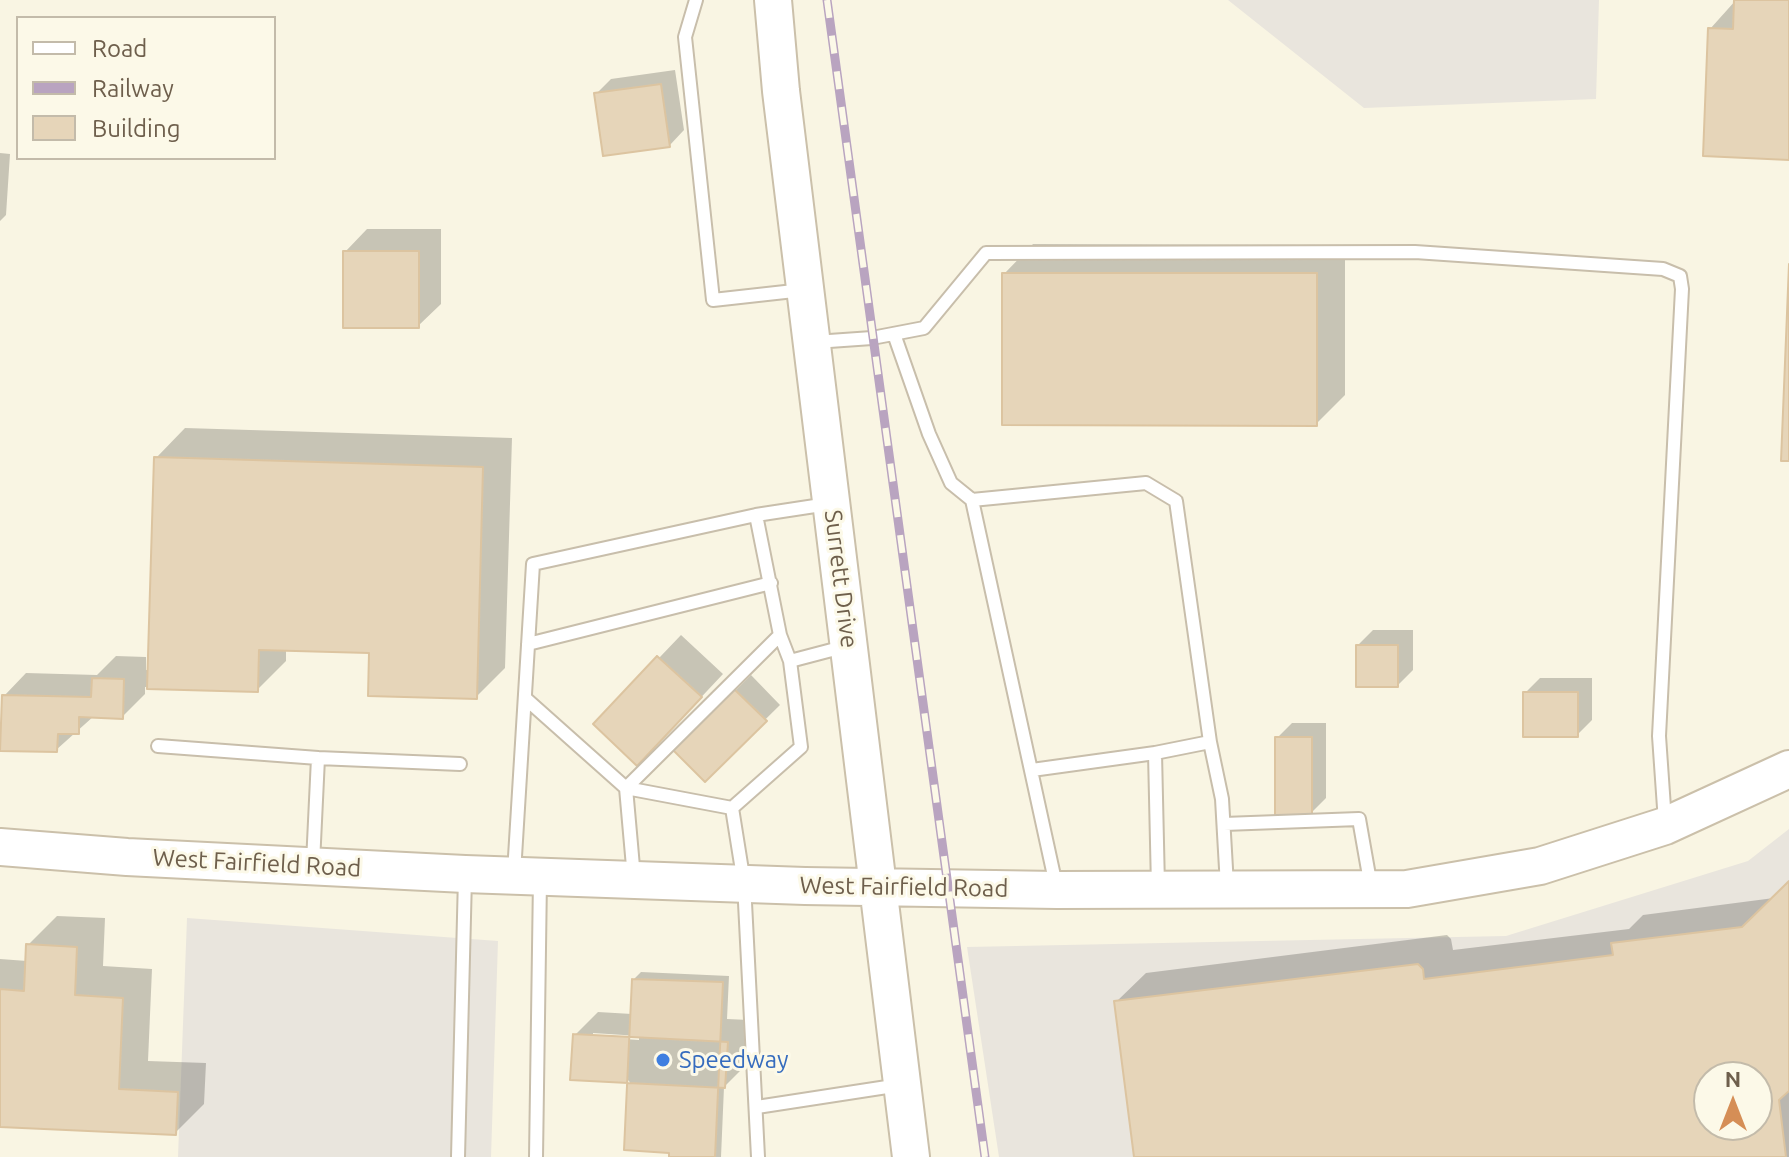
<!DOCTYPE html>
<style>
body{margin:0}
#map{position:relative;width:1789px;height:1157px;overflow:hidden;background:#f9f5e3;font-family:Ubuntu,sans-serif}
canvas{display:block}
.legend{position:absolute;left:16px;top:16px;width:260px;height:144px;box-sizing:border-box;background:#fcf9e8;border:2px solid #c3bbaa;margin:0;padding:10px 14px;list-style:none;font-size:24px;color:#6e5f4c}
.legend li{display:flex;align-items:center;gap:16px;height:40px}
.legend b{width:40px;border:2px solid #c3bbaa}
.north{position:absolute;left:1693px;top:1061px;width:80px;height:80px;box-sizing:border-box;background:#fcf9e8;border:2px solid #c3bbaa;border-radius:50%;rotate:0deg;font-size:22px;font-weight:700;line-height:32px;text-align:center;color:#6e5f4c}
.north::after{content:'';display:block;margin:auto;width:28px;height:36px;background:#d58e56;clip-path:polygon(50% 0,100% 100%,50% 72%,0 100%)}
</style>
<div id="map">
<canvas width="1789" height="1157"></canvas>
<ul class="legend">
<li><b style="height:10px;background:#fff"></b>Road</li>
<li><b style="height:10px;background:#b9a4c0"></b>Railway</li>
<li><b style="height:22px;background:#e6d5b9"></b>Building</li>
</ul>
<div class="north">N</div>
</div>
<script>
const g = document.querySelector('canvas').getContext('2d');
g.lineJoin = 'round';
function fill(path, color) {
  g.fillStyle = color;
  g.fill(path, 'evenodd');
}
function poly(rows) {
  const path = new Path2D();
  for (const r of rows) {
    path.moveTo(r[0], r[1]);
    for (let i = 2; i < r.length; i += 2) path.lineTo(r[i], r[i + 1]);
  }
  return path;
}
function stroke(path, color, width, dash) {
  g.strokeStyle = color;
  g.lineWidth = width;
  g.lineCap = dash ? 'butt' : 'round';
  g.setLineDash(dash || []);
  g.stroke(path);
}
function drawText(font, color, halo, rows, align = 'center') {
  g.font = font + ' Ubuntu,sans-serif';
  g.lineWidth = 6;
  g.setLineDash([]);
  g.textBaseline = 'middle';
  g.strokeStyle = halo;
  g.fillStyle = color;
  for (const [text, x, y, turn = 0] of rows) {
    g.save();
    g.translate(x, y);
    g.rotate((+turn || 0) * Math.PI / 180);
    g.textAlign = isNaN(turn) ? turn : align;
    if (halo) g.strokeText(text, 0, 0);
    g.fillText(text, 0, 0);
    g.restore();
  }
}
const industrial = poly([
 [1228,0,1599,0,1596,99,1364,108],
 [1789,829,1789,1157,999,1157,967,947,1506,936,1748,861],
 [1709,1077,1757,1077,1757,1125,1709,1125],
 [187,918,498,941,491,1157,178,1157]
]);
const shadow = poly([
 [1736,0,1789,0,1789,158,1710,29],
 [675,70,684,130,669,146,596,94,611,79],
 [0,153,10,154,6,215,0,221],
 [367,229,441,229,441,304,418,326,345,252],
 [1033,244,1345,245,1345,395,1316,424,1004,274],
 [185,428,512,438,505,668,476,697,371,651,286,648,286,661,257,690,145,687,145,694,122,717,94,716,56,750,4,696,26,673,97,675,116,656,146,657,146,670,149,670,156,458],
 [1373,630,1413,630,1413,670,1398,685,1358,645],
 [681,635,723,674,660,741,596,724],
 [751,675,780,705,705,779,676,750],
 [1540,678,1592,678,1592,720,1577,735,1525,693],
 [1292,723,1326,723,1326,798,1311,813,1277,738],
 [1789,883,1789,1157,1136,1157,1116,1002,1146,973,1447,935,1451,939,1453,950,1629,929,1643,915,1774,898],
 [1709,1077,1757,1077,1757,1125,1709,1125],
 [57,916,105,918,103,966,152,969,148,1061,206,1063,204,1104,175,1133,0,1125,0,959,27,961,28,945],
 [641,972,729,976,727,1019,749,1020,747,1064,724,1087,721,1157,671,1157,671,1151,629,1081,575,1035,598,1012,632,1014,634,979],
 [593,1033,639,1036,639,1040,593,1037]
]);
const building = poly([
 [1734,0,1789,0,1789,160,1703,156,1708,28,1733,29,1734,0],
 [661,84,670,147,603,156,594,93,661,84],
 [343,251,419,251,419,328,343,328,343,251],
 [1789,264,1789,461,1781,461,1789,264],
 [1002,273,1317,273,1317,426,1002,425,1002,273],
 [154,457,483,467,477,699,368,696,369,653,259,650,258,692,147,689,154,457],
 [1356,645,1398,645,1398,687,1356,687,1356,645],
 [657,656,702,697,637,766,593,724,657,656],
 [92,678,124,679,123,719,79,717,79,734,58,734,57,752,0,751,2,695,91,697,92,678],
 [734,689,767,721,705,782,673,750,734,689],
 [1523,692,1578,692,1578,737,1523,737,1523,692],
 [1275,737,1312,737,1312,815,1275,815,1275,737],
 [1789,881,1789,1091,1779,1100,1786,1157,1134,1157,1114,1001,1418,964,1423,969,1424,979,1613,955,1611,943,1742,927,1789,881],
 [1709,1077,1757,1077,1757,1125,1709,1125,1709,1077],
 [26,944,77,947,75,995,123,998,119,1089,178,1092,176,1135,0,1127,0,989,24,991,26,944],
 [632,979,723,982,715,1157,669,1157,669,1153,624,1150,632,979],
 [573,1034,728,1042,725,1088,570,1080,573,1034]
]);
const lane = poly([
 [696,0,685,37,713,300,803,290],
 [894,334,929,434,951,483,972,500,1056,885],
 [815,342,872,338,924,328,986,253,1415,252,1663,269,1680,276,1682,289,1659,736,1665,822],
 [972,500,1146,483,1176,501,1210,742,1155,753,1158,887],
 [756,515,828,504],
 [528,644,771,583],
 [525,698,626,788,634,878],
 [1210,742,1222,799,1227,886],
 [158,746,318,758],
 [1032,770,1155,753],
 [626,788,780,635,790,661],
 [626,788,732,808],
 [1224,824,1359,819,1371,887],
 [313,863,318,758,460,764],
 [514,873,533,564,756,515,780,635],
 [757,1107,900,1085],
 [458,1157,465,877],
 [536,1157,540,879],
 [758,1157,744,883,732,808,801,747,790,661,847,646]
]);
const secondary = poly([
 [773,0,781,91,911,1157],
 [0,847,127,857,465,874,805,886,1057,890,1407,889,1540,866,1665,826,1789,769]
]);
const rail = poly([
 [827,0,985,1157]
]);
const markers = [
 [663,1060,8,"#3f7fe0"]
];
const streetNames = [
 ["Surrett Drive",841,579,83],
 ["West Fairfield Road",257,863,3],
 ["West Fairfield Road",904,887,1]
];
const shopNames = [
 ["Speedway",679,1060]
];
fill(industrial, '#e9e5dd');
fill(shadow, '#0003');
fill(building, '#e6d5b9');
stroke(building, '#dcc4a0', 2);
stroke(lane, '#c8beab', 16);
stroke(secondary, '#cbc0aa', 40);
stroke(lane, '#fff', 12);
stroke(secondary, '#fff', 36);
stroke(rail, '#b9a4c0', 9);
stroke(rail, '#fcf9e8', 6, [18]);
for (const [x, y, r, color] of markers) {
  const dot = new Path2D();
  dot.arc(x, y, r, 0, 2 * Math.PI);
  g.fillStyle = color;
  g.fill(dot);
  stroke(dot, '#fcf9e8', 3);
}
drawText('24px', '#6e5f4c', '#fcf9e8', streetNames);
drawText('24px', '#366cbe', '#fcf9e8', shopNames, 'left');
</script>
